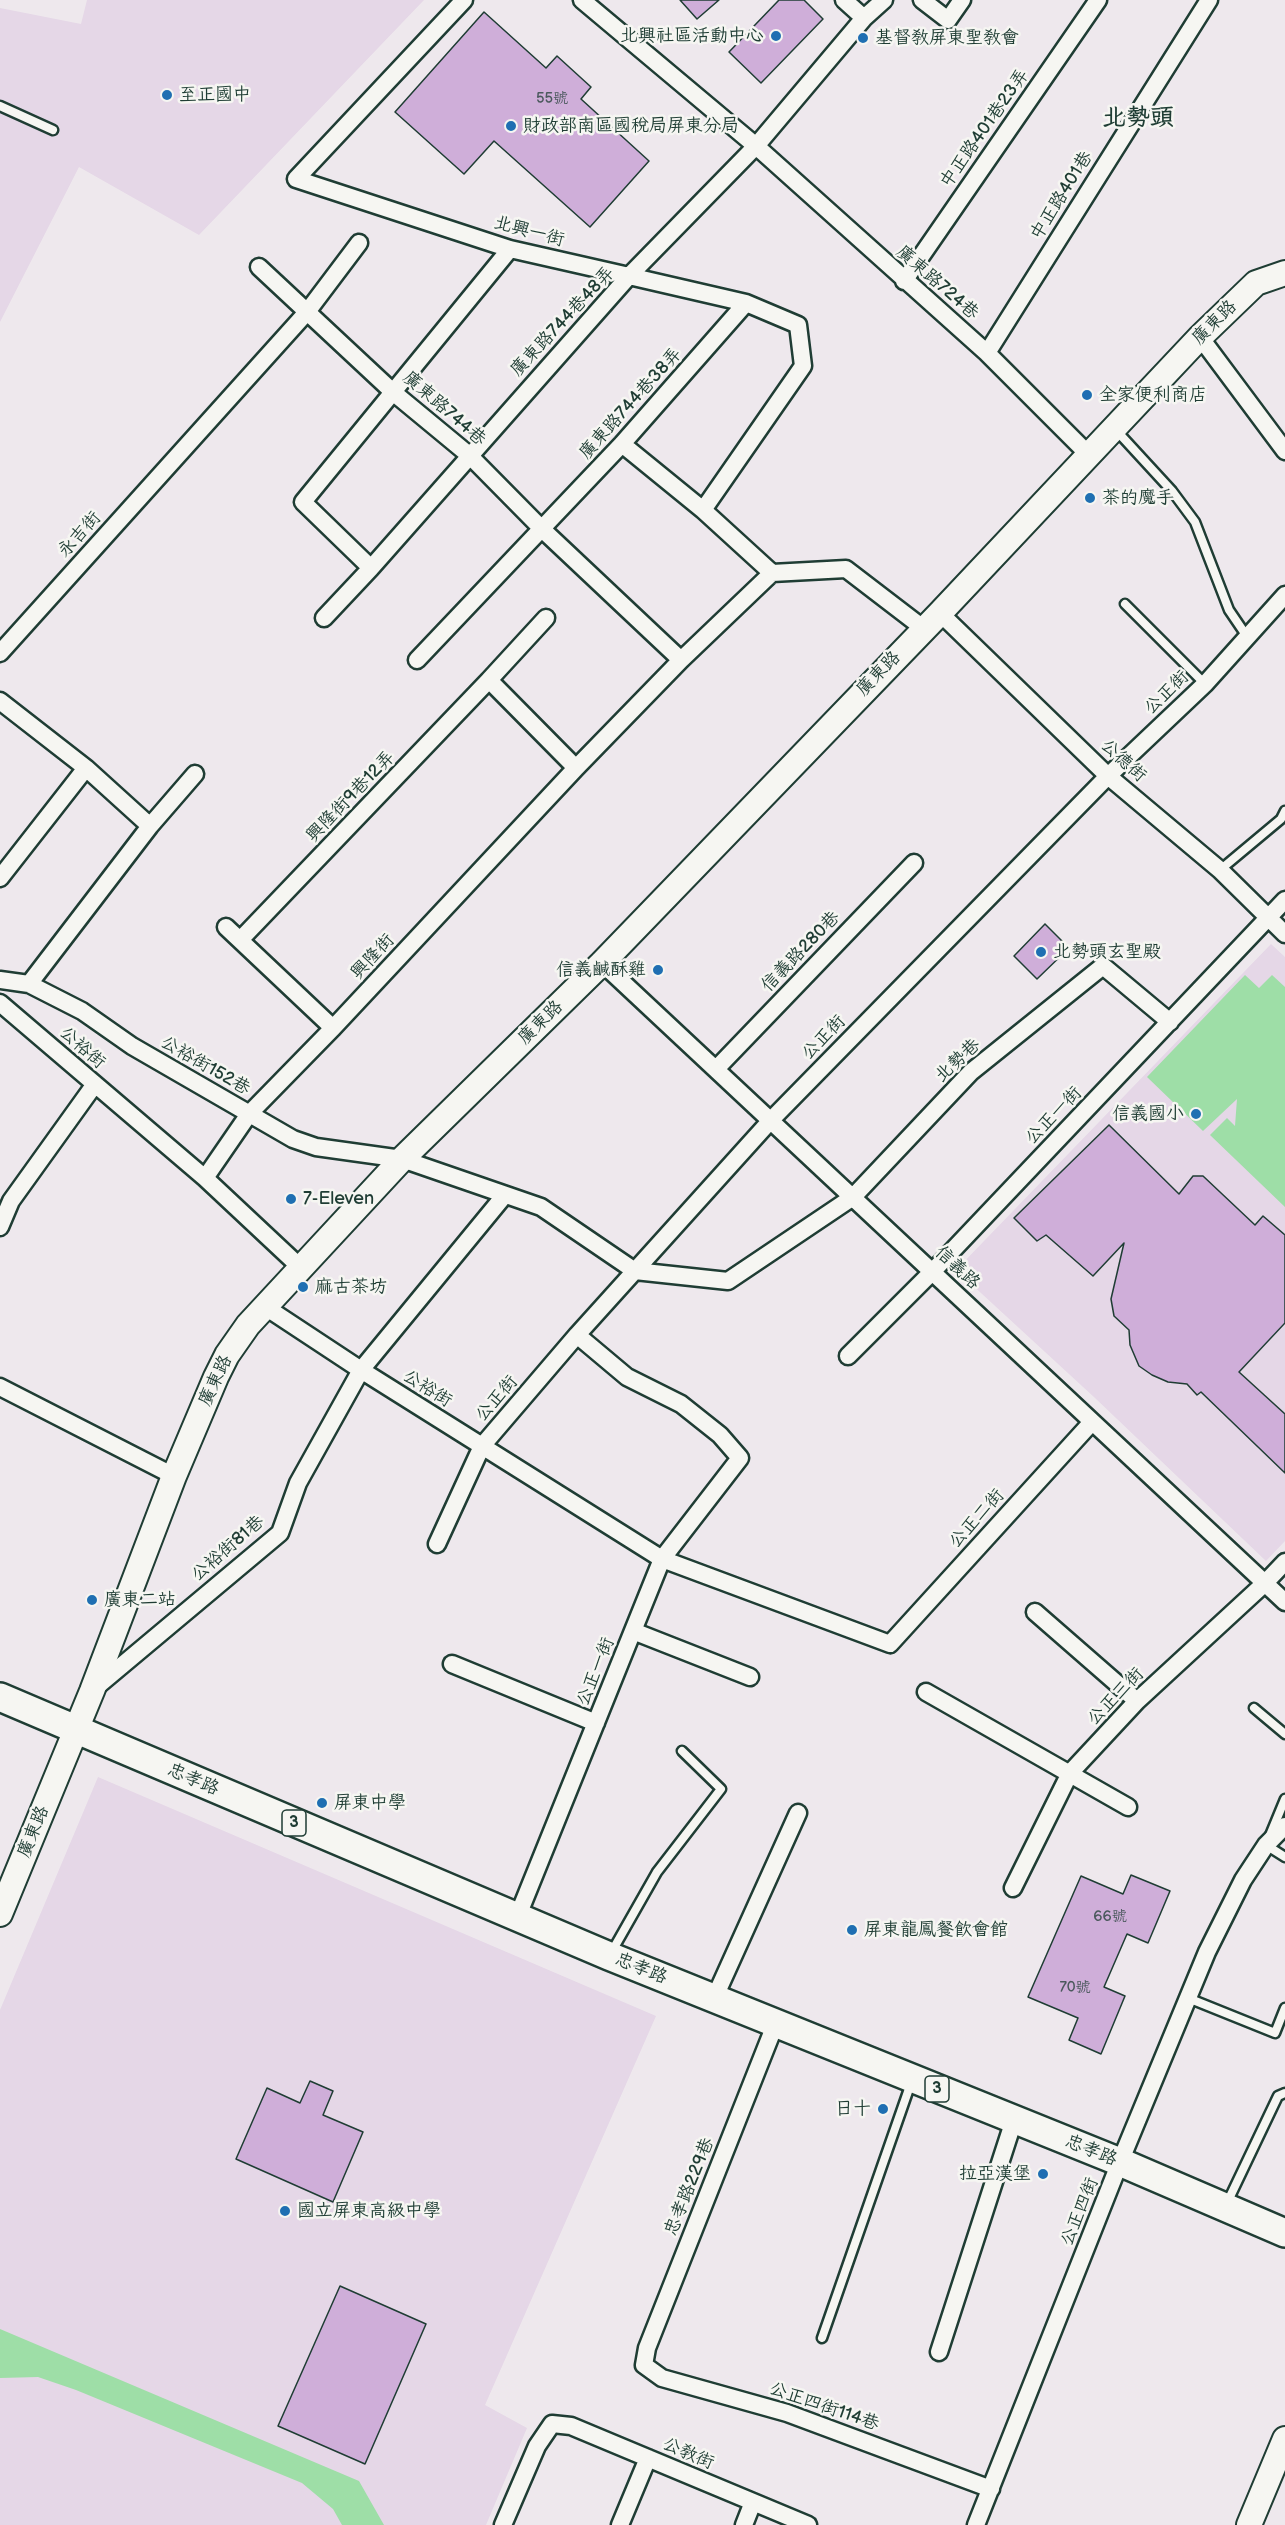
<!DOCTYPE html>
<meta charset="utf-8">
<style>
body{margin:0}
canvas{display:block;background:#eee8ed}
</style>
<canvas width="1285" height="2525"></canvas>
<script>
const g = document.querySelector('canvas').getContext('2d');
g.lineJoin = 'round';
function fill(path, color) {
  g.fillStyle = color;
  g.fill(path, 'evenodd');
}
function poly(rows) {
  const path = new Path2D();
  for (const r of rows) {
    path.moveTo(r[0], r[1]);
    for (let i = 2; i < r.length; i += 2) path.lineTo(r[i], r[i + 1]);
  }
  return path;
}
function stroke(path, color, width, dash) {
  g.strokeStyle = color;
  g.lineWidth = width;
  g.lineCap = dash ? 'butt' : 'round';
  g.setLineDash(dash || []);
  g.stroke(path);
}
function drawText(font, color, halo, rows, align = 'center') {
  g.font = font + ' "Balsamiq Sans","LXGW WenKai TC",sans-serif';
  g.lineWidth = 5;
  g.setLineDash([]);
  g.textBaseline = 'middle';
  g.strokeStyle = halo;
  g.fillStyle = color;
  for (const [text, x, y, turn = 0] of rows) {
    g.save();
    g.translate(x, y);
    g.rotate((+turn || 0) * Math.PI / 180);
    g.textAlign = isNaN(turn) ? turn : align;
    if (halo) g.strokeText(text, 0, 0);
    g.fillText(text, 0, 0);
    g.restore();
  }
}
const built = poly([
 [87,0,424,0,199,235,79,167,0,322,0,8,81,24],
 [1271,944,1285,957,1285,1541,1266,1561,1095,1398,956,1270],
 [98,1777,656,2016,485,2405,527,2428,486,2525,0,2525,0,2010]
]);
const green = poly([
 [1245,975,1259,988,1272,975,1285,987,1285,1207,1210,1135,1227,1118,1235,1126,1237,1099,1203,1131,1147,1077],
 [0,2329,359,2481,384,2525,342,2525,333,2509,302,2483,76,2390,38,2377,0,2378]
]);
const building = poly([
 [680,0,719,0,697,19,680,0],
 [779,0,804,0,823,19,761,83,729,52,779,0],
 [484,12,546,68,557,56,591,87,581,99,649,161,590,227,494,141,464,174,395,112,484,12],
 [1045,924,1069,948,1037,979,1014,956,1045,924],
 [1109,1125,1179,1194,1193,1176,1203,1176,1255,1225,1263,1216,1285,1235,1285,1323,1239,1372,1285,1414,1285,1473,1201,1392,1197,1395,1187,1384,1168,1382,1152,1375,1139,1366,1130,1345,1129,1330,1114,1316,1111,1299,1124,1243,1093,1276,1046,1235,1037,1241,1014,1218,1109,1125],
 [1131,1875,1170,1891,1148,1943,1127,1934,1104,1987,1125,1996,1101,2054,1069,2040,1078,2018,1028,1997,1081,1876,1123,1894,1131,1875],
 [310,2081,333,2091,323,2115,363,2132,333,2202,236,2159,267,2088,300,2103,310,2081],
 [340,2286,426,2324,365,2464,278,2426,340,2286]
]);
const lane = poly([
 [0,106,53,130],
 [1115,429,1172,491,1195,522,1229,610,1248,638],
 [1125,604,1205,684],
 [1220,870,1281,819,1285,811],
 [1254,1708,1285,1734],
 [1285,1799,1266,1845,1285,1857],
 [611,1953,657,1872,721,1789,682,1751],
 [1188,1998,1275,2033,1285,2008],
 [1227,2203,1278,2096,1285,2093],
 [822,2338,911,2083]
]);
const street = poly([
 [464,0,296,179,510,249,629,276,756,146,864,18,844,0],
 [582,0,756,146,987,353,1088,454],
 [922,0,948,20,962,0],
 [864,18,884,0],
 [259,267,394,393,469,455,543,530,681,660],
 [904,281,1098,0],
 [1200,337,1285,451],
 [987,353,1209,0],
 [622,444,703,510,772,573],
 [371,568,303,502,510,249],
 [940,613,1108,776,1220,870,1285,934],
 [324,618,371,568,629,276,746,303,798,325,803,366,703,510],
 [546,618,489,680,576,768],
 [0,653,307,312,359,243],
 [417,660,622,444,746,303],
 [0,701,86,768,150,826],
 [0,878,86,768],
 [226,927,333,1028],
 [240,940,489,680],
 [602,963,1285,1602],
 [0,980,29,984,82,1011,132,1046,293,1139,316,1147,402,1159,541,1207,635,1271,728,1281,853,1197,971,1072,1103,966,1170,1022],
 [29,984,150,826,195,774],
 [0,1003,205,1178,300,1267],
 [716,1069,914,863],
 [205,1178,249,1114,333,1028,576,768,681,660,772,573,846,569,923,628],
 [0,1227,11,1201,95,1084],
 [264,1306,361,1370,662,1559,890,1644,1092,1422],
 [848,1356,933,1271,1285,900],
 [0,1387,174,1476],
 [437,1544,482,1446,577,1335,771,1120,1108,776,1205,684,1285,595],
 [1035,1612,1137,1701],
 [633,1631,750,1677],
 [452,1664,596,1723],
 [95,1688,280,1533,298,1483,361,1370,504,1196],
 [926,1692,1128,1807],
 [1013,1888,1070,1773,1137,1701,1265,1583,1285,1562],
 [517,1918,662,1559,740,1458,720,1435,681,1404,627,1377,577,1335],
 [714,1999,798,1813],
 [775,2025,647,2348,644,2365,662,2378,787,2413,991,2489],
 [939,2352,1014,2120],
 [503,2525,537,2446,552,2424,571,2426,808,2525],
 [620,2525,648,2458],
 [744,2525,753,2502],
 [976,2525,1120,2162,1207,1952,1243,1880,1266,1845,1285,1826]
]);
const secondary = poly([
 [0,1914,92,1691,174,1476,216,1377,227,1355,248,1325,402,1159,602,963,940,613,1200,337,1256,283,1285,273],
 [1249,2525,1285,2439]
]);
const primary = poly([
 [0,1697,609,1956,1120,2162,1285,2233]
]);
const markers = [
 [776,36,6,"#1f6fb2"],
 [863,38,6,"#1f6fb2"],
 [167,95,6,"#1f6fb2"],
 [511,126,6,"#1f6fb2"],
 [1087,395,6,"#1f6fb2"],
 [1090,498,6,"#1f6fb2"],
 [1041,952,6,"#1f6fb2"],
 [658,970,6,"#1f6fb2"],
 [1196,1114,6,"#1f6fb2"],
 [291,1199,6,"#1f6fb2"],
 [303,1287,6,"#1f6fb2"],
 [92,1600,6,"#1f6fb2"],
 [322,1803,6,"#1f6fb2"],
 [852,1930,6,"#1f6fb2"],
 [883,2109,6,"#1f6fb2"],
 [1043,2174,6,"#1f6fb2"],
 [285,2211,6,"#1f6fb2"]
];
const numberNames = [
 ["55號",552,99],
 ["66號",1110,1917],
 ["70號",1075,1988]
];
const shields = [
 [294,1823,24],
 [937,2089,24]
];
const shieldNames = [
 ["3",294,1823],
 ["3",937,2089]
];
const poiNames = [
 ["北興社區活動中心",764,36,"right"],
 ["基督教屏東聖教會",875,38],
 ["至正國中",179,95],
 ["財政部南區國稅局屏東分局",523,126],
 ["全家便利商店",1099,395],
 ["茶的魔手",1102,498],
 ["北勢頭玄聖殿",1053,952],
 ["信義鹹酥雞",646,970,"right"],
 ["信義國小",1184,1114,"right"],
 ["7-Eleven",303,1199],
 ["麻古茶坊",315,1287],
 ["廣東二站",104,1600],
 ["屏東中學",334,1803],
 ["屏東龍鳳餐飲會館",864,1930],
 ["日十",871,2109,"right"],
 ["拉亞漢堡",1031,2174,"right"],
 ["國立屏東高級中學",297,2211]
];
const streetNames = [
 ["中正路401巷23弄",985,129,-55],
 ["中正路401巷",1062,196,-58],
 ["北興一街",529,232,15],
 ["廣東路724巷",937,283,41],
 ["廣東路744巷48弄",563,322,-47],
 ["廣東路",1215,323,-45],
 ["廣東路744巷38弄",631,404,-48],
 ["廣東路744巷",444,409,41],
 ["永吉街",80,535,-48],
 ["廣東路",879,674,-46],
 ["公正街",1167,693,-44],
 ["公德街",1123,761,42],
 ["興隆街9巷12弄",351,797,-46],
 ["信義路280巷",801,952,-46],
 ["興隆街",373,957,-47],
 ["廣東路",541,1023,-44],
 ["公正街",824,1038,-46],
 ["公裕街",82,1048,41],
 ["北勢巷",958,1061,-43],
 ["公裕街152巷",205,1066,30],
 ["公正一街",1054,1116,-46],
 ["信義路",957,1268,43],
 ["廣東路",216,1381,-65],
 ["公裕街",427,1389,32],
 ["公正街",497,1399,-49],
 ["公正二街",977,1519,-48],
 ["公裕街81巷",228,1549,-41],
 ["公正一街",596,1672,-68],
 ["公正三街",1116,1697,-46],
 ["忠孝路",193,1780,23],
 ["廣東路",34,1832,-68],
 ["忠孝路",641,1969,22],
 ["忠孝路",1091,2151,22],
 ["忠孝路229巷",690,2187,-68],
 ["公正四街",1080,2212,-68],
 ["公正四街114巷",824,2407,19],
 ["公教街",688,2454,23]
];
const districtNames = [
 ["北勢頭",1138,119]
];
fill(built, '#e5d7e7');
fill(green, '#9edea7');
fill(building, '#cfaed9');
stroke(building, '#1f3d34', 1.5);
stroke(lane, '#1f3d34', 13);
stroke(street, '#1f3d34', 21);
stroke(secondary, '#1f3d34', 28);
stroke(primary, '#1f3d34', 32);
stroke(lane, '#f6f6f2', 8);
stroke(street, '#f6f6f2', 16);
stroke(secondary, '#f6f6f2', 24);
stroke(primary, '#f6f6f2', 27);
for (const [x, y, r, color] of markers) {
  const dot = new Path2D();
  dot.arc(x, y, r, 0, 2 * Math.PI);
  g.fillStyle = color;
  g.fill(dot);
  stroke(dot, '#f6f6f2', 2);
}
drawText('15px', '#4b595d', null, numberNames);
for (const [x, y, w] of shields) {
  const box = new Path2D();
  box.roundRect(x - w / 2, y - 13, w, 26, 4.5);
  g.fillStyle = '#f6f6f2';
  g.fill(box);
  stroke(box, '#1f3d34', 1.5);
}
drawText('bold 16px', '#1f3d34', null, shieldNames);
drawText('18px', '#1f3d34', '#f6f6f2', poiNames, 'left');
drawText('18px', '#1f3d34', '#f6f6f2', streetNames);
drawText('bold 24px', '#1f3d34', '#f6f6f2', districtNames);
</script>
